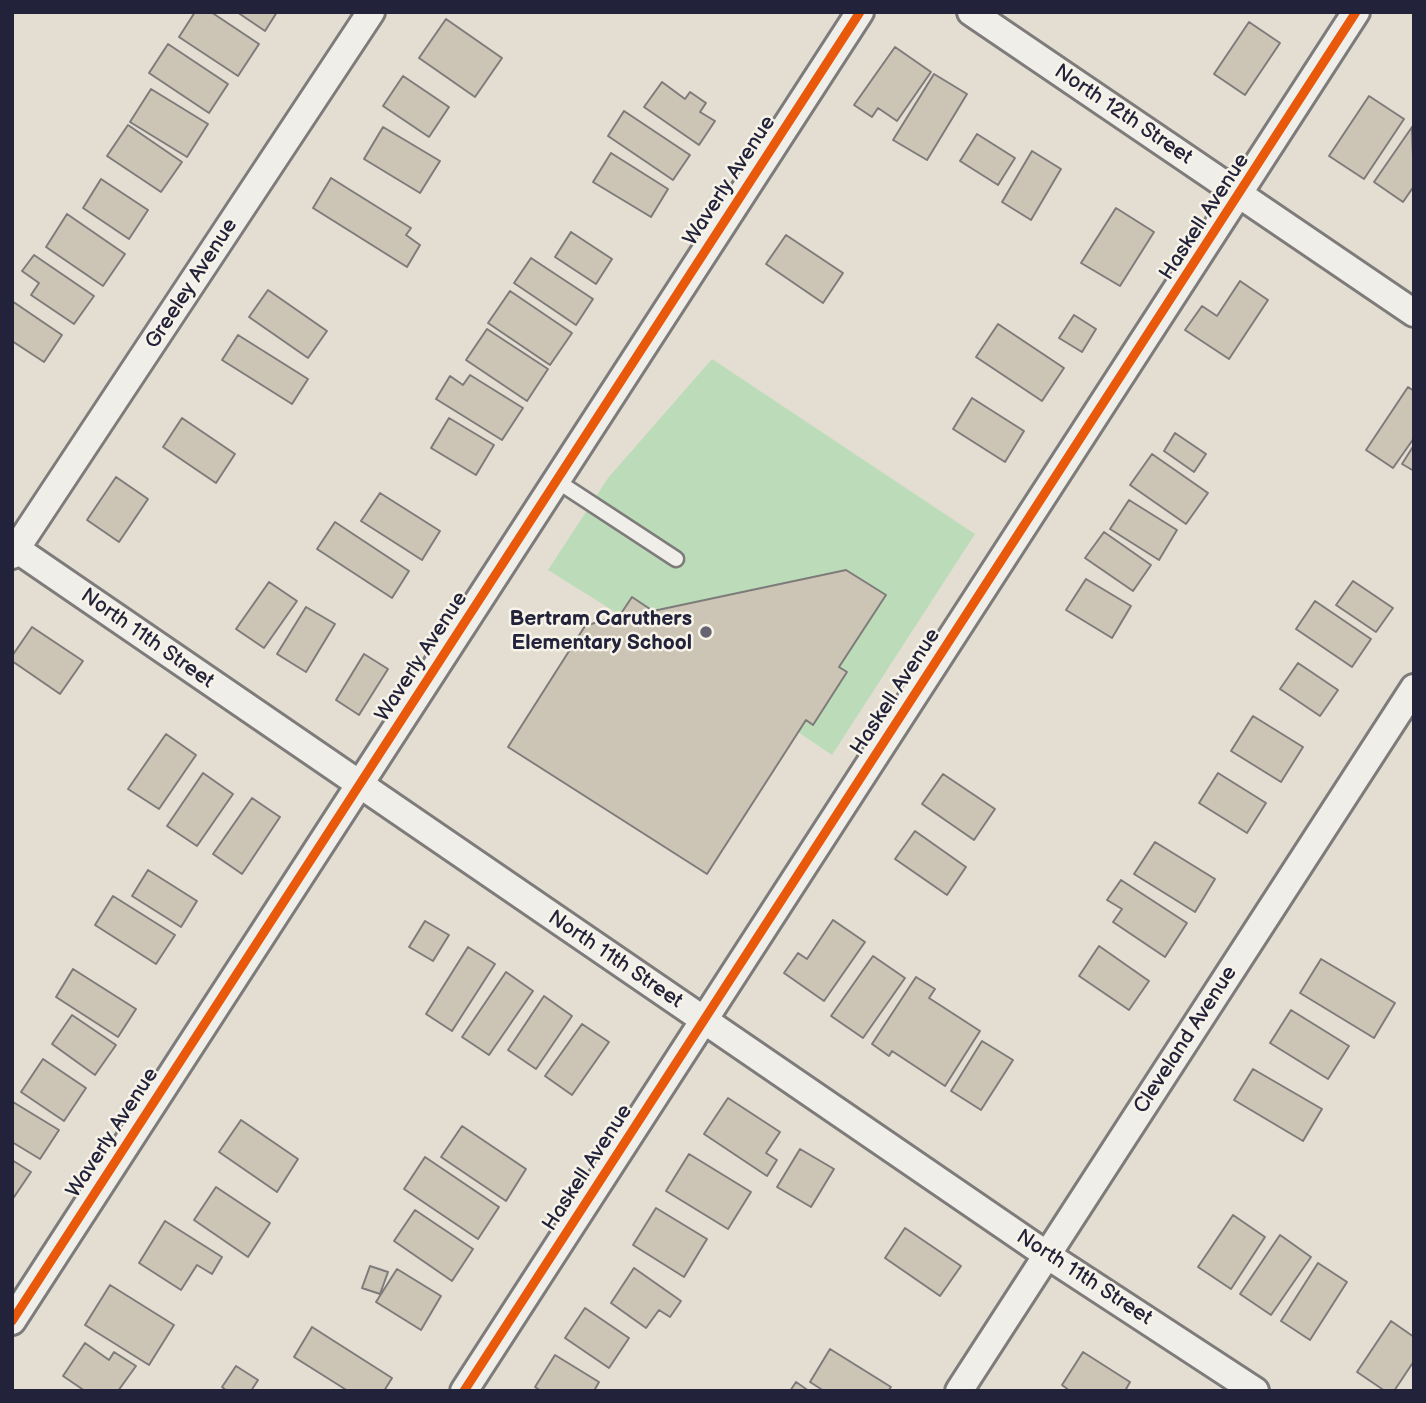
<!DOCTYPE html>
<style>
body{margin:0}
#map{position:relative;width:1426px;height:1403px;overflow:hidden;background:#e4ded2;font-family:"Balsamiq Sans",sans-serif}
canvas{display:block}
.frame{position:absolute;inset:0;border:14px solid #22223b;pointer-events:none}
</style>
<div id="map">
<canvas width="1426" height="1403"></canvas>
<div class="frame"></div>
</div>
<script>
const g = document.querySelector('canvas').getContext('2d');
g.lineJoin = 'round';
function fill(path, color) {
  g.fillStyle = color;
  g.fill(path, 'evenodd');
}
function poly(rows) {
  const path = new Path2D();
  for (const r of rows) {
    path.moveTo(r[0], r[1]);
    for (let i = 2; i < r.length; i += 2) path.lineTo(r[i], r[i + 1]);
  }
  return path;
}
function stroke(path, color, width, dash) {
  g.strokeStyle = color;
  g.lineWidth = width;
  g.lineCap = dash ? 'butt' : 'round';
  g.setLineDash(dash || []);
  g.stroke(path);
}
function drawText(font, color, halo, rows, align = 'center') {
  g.font = font + ' "Balsamiq Sans",sans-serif';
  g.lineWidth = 5;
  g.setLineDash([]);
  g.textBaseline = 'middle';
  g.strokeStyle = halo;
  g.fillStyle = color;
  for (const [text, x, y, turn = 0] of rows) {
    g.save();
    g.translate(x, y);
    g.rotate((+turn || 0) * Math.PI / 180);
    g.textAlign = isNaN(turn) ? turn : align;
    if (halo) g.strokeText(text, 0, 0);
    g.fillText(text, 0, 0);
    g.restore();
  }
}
const green = poly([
 [712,359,975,534,832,755,798,732,806,720,814,724,847,672,839,667,885,595,620,615,548,570,608,478]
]);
const building = poly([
 [195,12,211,12,259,44,238,76,179,37,195,12],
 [237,12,277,12,265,31,237,12],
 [446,19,502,58,475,97,419,58,446,19],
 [1249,22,1280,43,1245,95,1214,74,1249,22],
 [168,44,228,84,209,113,149,73,168,44],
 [895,47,931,72,897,121,878,108,872,117,854,105,895,47],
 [934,74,967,94,927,160,893,140,934,74],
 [403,76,449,107,429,137,383,106,403,76],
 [662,82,685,99,690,92,706,103,700,112,715,121,699,145,644,107,662,82],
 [151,89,208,124,187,157,130,122,151,89],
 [1369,96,1404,119,1364,179,1329,156,1369,96],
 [624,111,690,155,673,180,608,136,624,111],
 [128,125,182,162,161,192,107,156,128,125],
 [383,127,440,161,420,193,364,159,383,127],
 [1412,127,1414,186,1403,202,1374,182,1412,127],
 [977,134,1015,158,998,185,960,161,977,134],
 [1032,151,1061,169,1031,220,1002,202,1032,151],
 [611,153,668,189,651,217,593,182,611,153],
 [331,178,411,228,406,235,420,245,407,267,313,208,331,178],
 [101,179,148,210,129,239,83,208,101,179],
 [1116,208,1154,232,1120,286,1081,263,1116,208],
 [67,214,125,254,103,286,46,247,67,214],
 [571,232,612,259,596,284,555,257,571,232],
 [786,235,843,273,823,303,766,264,786,235],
 [34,255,94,296,74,324,31,295,39,283,22,271,34,255],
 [531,258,593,299,576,325,514,283,531,258],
 [1240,281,1268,300,1229,359,1185,330,1202,306,1217,316,1240,281],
 [268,290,327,331,308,358,249,317,268,290],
 [510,291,572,333,550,365,488,323,510,291],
 [12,301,62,335,44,362,12,341,12,301],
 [1074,315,1096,329,1082,352,1059,338,1074,315],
 [998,324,1064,368,1042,401,976,357,998,324],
 [487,329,548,369,527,401,466,360,487,329],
 [238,335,308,379,292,404,222,360,238,335],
 [470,375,523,408,502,440,436,399,450,376,463,385,470,375],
 [1408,387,1414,391,1414,438,1393,468,1366,450,1408,387],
 [972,398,1024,431,1005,462,953,429,972,398],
 [182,418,235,454,216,483,163,447,182,418],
 [449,418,494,445,476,475,431,448,449,418],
 [1175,433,1206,454,1194,472,1164,451,1175,433],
 [1414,445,1414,471,1402,464,1414,445],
 [1152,454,1208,493,1186,524,1130,485,1152,454],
 [116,477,148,499,119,542,87,520,116,477],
 [380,493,440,531,422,560,361,521,380,493],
 [1129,500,1177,530,1159,560,1110,529,1129,500],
 [335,522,409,571,392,598,317,549,335,522],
 [1104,532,1151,565,1133,591,1085,558,1104,532],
 [846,570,886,595,839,667,847,672,813,725,806,720,707,874,508,747,585,626,620,615,632,597,653,611,846,570],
 [1086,579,1131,606,1112,638,1066,610,1086,579],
 [1353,581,1393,608,1376,632,1336,605,1353,581],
 [269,582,297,601,264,648,236,629,269,582],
 [1315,601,1371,639,1352,667,1296,629,1315,601],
 [306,607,335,624,306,672,277,654,306,607],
 [32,627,83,661,60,694,12,661,12,656,32,627],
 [364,654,388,669,359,715,336,700,364,654],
 [1298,663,1338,690,1320,716,1280,689,1298,663],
 [1253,716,1303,747,1281,782,1231,751,1253,716],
 [166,734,196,755,159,809,128,789,166,734],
 [203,773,233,794,197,846,167,826,203,773],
 [1218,773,1266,803,1247,833,1199,803,1218,773],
 [943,774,995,809,974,840,922,804,943,774],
 [252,798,280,817,242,874,213,854,252,798],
 [915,831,966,867,947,895,895,859,915,831],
 [1155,842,1215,879,1195,912,1134,874,1155,842],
 [148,870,197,901,181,927,132,896,148,870],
 [1121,880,1187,923,1165,957,1113,922,1122,909,1107,900,1121,880],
 [113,896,175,935,156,964,95,925,113,896],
 [833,920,865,942,824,1001,784,973,798,953,807,959,833,920],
 [425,921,449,935,433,961,409,947,425,921],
 [1099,946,1149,981,1129,1010,1079,976,1099,946],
 [468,947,495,964,452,1031,426,1014,468,947],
 [873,956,905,978,863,1038,831,1016,873,956],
 [1321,959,1395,1003,1374,1038,1300,993,1321,959],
 [73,969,136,1009,118,1037,56,997,73,969],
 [506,972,533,991,489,1055,462,1037,506,972],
 [916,977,935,989,929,998,980,1031,945,1086,892,1051,889,1056,872,1044,916,977],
 [544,996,572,1016,536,1069,508,1050,544,996],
 [1291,1010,1349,1046,1328,1079,1270,1043,1291,1010],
 [72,1015,116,1045,95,1075,52,1044,72,1015],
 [582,1024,609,1042,572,1095,545,1076,582,1024],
 [982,1041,1013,1060,981,1110,951,1091,982,1041],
 [43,1059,86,1088,64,1121,21,1092,43,1059],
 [1253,1069,1322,1109,1303,1141,1234,1100,1253,1069],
 [728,1098,780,1132,766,1153,777,1160,767,1176,704,1134,728,1098],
 [13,1102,59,1130,40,1159,12,1142,13,1102],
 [241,1120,298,1159,277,1192,219,1152,241,1120],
 [462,1126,526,1169,506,1201,441,1157,462,1126],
 [800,1149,834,1169,811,1207,777,1187,800,1149],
 [689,1154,751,1192,728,1229,666,1191,689,1154],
 [425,1157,499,1207,478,1239,404,1189,425,1157],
 [12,1160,31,1172,12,1200,12,1160],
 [216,1187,270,1223,248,1257,194,1220,216,1187],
 [656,1208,707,1239,684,1277,633,1245,656,1208],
 [415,1210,473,1249,452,1281,394,1241,415,1210],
 [1233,1215,1265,1237,1231,1289,1198,1267,1233,1215],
 [165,1221,222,1257,212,1274,197,1265,181,1290,139,1263,165,1221],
 [905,1228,961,1266,940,1296,885,1258,905,1228],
 [1280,1235,1311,1257,1271,1315,1240,1294,1280,1235],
 [1318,1263,1347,1282,1310,1340,1281,1321,1318,1263],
 [370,1266,388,1272,380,1294,362,1288,370,1266],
 [634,1268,681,1301,670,1317,659,1310,646,1328,611,1303,634,1268],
 [397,1269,441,1296,421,1330,376,1302,397,1269],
 [110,1285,174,1325,149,1365,85,1325,110,1285],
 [585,1308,629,1338,609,1368,565,1338,585,1308],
 [1391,1321,1414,1337,1414,1361,1394,1391,1385,1391,1357,1372,1391,1321],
 [312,1327,392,1378,384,1391,348,1391,294,1357,312,1327],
 [85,1343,109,1360,114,1352,136,1366,118,1391,85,1391,63,1376,85,1343],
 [830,1349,891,1387,888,1391,824,1391,810,1382,830,1349],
 [1083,1352,1130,1382,1125,1391,1070,1391,1062,1385,1083,1352],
 [555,1355,599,1382,594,1391,541,1391,535,1387,555,1355],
 [236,1366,258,1380,251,1391,227,1391,222,1387,236,1366],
 [796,1382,809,1391,790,1391,796,1382]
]);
const lane = poly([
 [557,481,676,559]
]);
const street = poly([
 [971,12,1414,313],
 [12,546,1047,1255,1255,1391],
 [12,555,371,12],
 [12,1321,860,12],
 [464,1391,1356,12],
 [959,1391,1414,688]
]);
const cycleway = poly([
 [12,1321,860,12],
 [464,1391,1356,12]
]);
const markers = [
 [706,632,7,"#666470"]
];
const streetNames = [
 ["North 12th Street",1123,115,34],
 ["Waverly Avenue",730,181,-57],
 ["Haskell Avenue",1205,217,-57],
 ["Greeley Avenue",192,284,-57],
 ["North 11th Street",147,639,35],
 ["Waverly Avenue",422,657,-57],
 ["Haskell Avenue",896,692,-57],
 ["North 11th Street",615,960,34],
 ["Cleveland Avenue",1186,1040,-57],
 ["Waverly Avenue",113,1133,-57],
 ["Haskell Avenue",588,1168,-57],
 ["North 11th Street",1084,1278,33]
];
const poiNames = [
 ["Bertram Caruthers",692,620],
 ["Elementary School",692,644]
];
fill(green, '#bcdcb9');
fill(building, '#ccc4b5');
stroke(building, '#7e7b7b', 2);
stroke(lane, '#7e7b7b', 19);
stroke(street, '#7e7b7b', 32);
stroke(lane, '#f0eee9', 14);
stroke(street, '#f0eee9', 26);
stroke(cycleway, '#e8590c', 9);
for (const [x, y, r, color] of markers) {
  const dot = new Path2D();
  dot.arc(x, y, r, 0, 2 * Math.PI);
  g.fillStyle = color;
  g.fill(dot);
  stroke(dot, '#f7f3e8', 2.5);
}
drawText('21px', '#22223b', '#f7f3e8', streetNames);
drawText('bold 21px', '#22223b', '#f7f3e8', poiNames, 'right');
</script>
